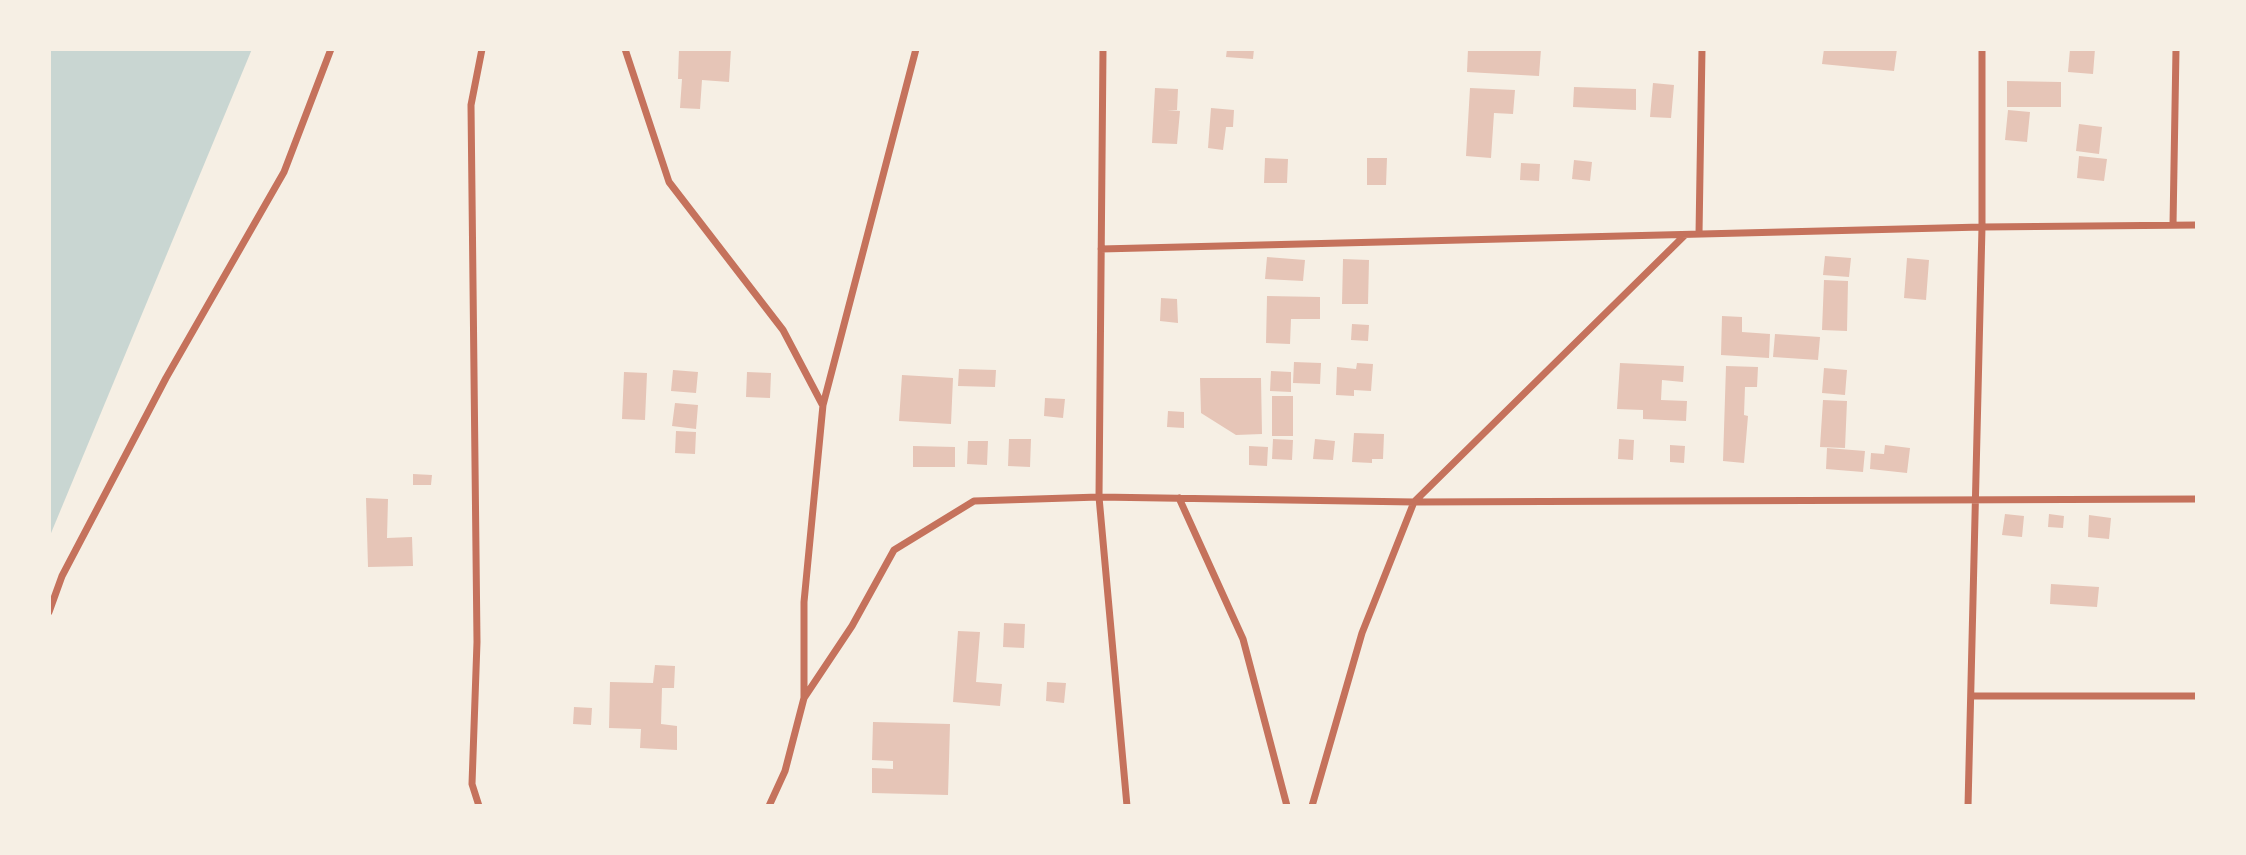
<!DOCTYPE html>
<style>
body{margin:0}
#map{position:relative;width:2246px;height:855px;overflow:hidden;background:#f6efe4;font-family:"IBM Plex Serif",serif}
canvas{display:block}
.frame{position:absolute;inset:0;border:51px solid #f6efe4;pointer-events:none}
</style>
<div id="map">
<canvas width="2246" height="855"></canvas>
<div class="frame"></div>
</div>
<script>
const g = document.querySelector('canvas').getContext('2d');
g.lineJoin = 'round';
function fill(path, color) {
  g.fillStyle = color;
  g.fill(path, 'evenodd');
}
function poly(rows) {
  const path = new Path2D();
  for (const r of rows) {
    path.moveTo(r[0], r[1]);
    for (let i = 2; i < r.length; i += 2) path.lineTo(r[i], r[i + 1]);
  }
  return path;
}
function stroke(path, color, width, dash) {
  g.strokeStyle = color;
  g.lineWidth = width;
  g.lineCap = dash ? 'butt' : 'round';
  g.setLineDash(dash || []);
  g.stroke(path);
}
const water = poly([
 [49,49,252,49,49,538]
]);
const building = poly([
 [679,49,731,49,729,82,702,80,700,109,680,108,682,79,678,79],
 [1227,49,1254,49,1253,59,1226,57],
 [1468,49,1541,49,1539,76,1467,72],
 [1824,49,1897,49,1894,71,1822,64],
 [2070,49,2095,49,2093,74,2068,72],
 [2007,81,2061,82,2061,107,2007,107],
 [1653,83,1674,85,1671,118,1650,117],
 [1574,87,1636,89,1636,110,1573,107],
 [1155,88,1178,89,1177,110,1167,110,1180,111,1177,144,1152,143],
 [1470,88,1515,90,1513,114,1494,113,1491,158,1466,156],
 [1211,108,1234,110,1233,127,1226,127,1223,150,1208,148],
 [2008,110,2030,112,2027,142,2005,140],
 [2079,124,2102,127,2099,154,2076,151],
 [2079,156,2107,159,2104,181,2077,178],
 [1265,158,1288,159,1287,183,1264,183],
 [1367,158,1387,158,1386,185,1367,185],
 [1574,160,1592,162,1590,181,1572,179],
 [1521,163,1540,164,1539,181,1520,180],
 [1825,256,1851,258,1849,277,1823,275],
 [1267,257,1305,260,1303,281,1265,279],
 [1907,258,1929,260,1926,300,1904,298],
 [1343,259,1369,260,1368,304,1342,304],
 [1824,280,1848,281,1847,331,1822,330],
 [1267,296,1320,297,1320,319,1291,319,1290,344,1266,343],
 [1161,298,1177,299,1178,323,1160,321],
 [1722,316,1742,317,1742,332,1770,334,1769,358,1721,355],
 [1352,324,1369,325,1368,341,1351,340],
 [1775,334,1820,337,1818,360,1773,357],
 [1294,362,1321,363,1320,384,1293,383],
 [1357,363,1373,364,1371,391,1354,390,1354,396,1336,395,1337,367,1356,369],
 [1620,363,1684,366,1683,382,1662,380,1661,400,1687,401,1686,421,1643,419,1643,410,1617,409],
 [1726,366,1758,367,1757,387,1745,387,1744,415,1748,416,1744,463,1723,461],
 [1824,368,1847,370,1845,395,1822,393],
 [959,369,996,370,995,387,958,386],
 [673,370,698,372,696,393,671,391],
 [1271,371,1291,372,1291,392,1270,391],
 [624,372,647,373,645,420,622,419],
 [747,372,771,373,770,398,746,397],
 [902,375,953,378,951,424,899,421],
 [1200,378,1261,378,1262,434,1236,435,1201,413],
 [1272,396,1293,396,1293,436,1272,436],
 [1045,398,1065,399,1063,418,1044,416],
 [1823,400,1847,401,1845,448,1820,447],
 [675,403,698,405,696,429,672,426],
 [1168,411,1184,412,1184,428,1167,427],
 [676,431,696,432,695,454,675,453],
 [1354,433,1384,434,1383,459,1372,459,1372,463,1352,462],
 [1009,439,1031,439,1030,467,1008,466],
 [1273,439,1293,440,1292,460,1272,459],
 [1315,439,1335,441,1333,460,1313,459],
 [1619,439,1634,440,1633,460,1618,459],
 [968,441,988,441,987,465,967,464],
 [1670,445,1685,446,1684,463,1670,462],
 [1885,445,1910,448,1907,473,1870,469,1871,453,1884,454],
 [913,446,955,447,955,467,913,467],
 [1249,446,1268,447,1267,466,1249,465],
 [1827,448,1865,451,1863,472,1826,469],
 [413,474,432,475,431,485,413,485],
 [366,498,388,499,387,538,412,537,413,566,368,567],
 [2005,514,2024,516,2022,537,2002,535],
 [2049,514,2064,516,2063,528,2048,527],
 [2089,515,2111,518,2109,539,2088,537],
 [2051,584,2099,587,2097,607,2050,604],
 [1004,623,1025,624,1024,648,1003,647],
 [958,631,980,632,976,682,1002,684,1000,706,953,702],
 [655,665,675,666,674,688,662,688,661,724,677,726,677,750,640,748,641,729,609,728,610,682,653,683],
 [1047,682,1066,683,1064,703,1046,701],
 [574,707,592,708,591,725,573,724],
 [873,722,950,724,948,795,872,793,872,768,893,769,893,761,872,760]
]);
const minor = poly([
 [625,49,669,182,783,330,822,404],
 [1103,49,1099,497,1127,806],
 [2173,225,2176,49],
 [1699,234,1702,49],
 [1101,249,1982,227,2197,225],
 [1179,498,1243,639,1287,806],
 [49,612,62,576,166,378,284,172,331,49],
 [1971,696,2197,696],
 [804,698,852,626,894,550,974,501,1099,497,1414,502,2197,499],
 [479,806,472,784,477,642,471,105,482,49],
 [769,806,785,771,804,698,804,602,823,405,916,49],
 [1312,806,1362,633,1414,502,1685,235],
 [1968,806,1982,227,1982,49]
]);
fill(water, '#c9d6d2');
fill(building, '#e6c5b7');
stroke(minor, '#c5725c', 7);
</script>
